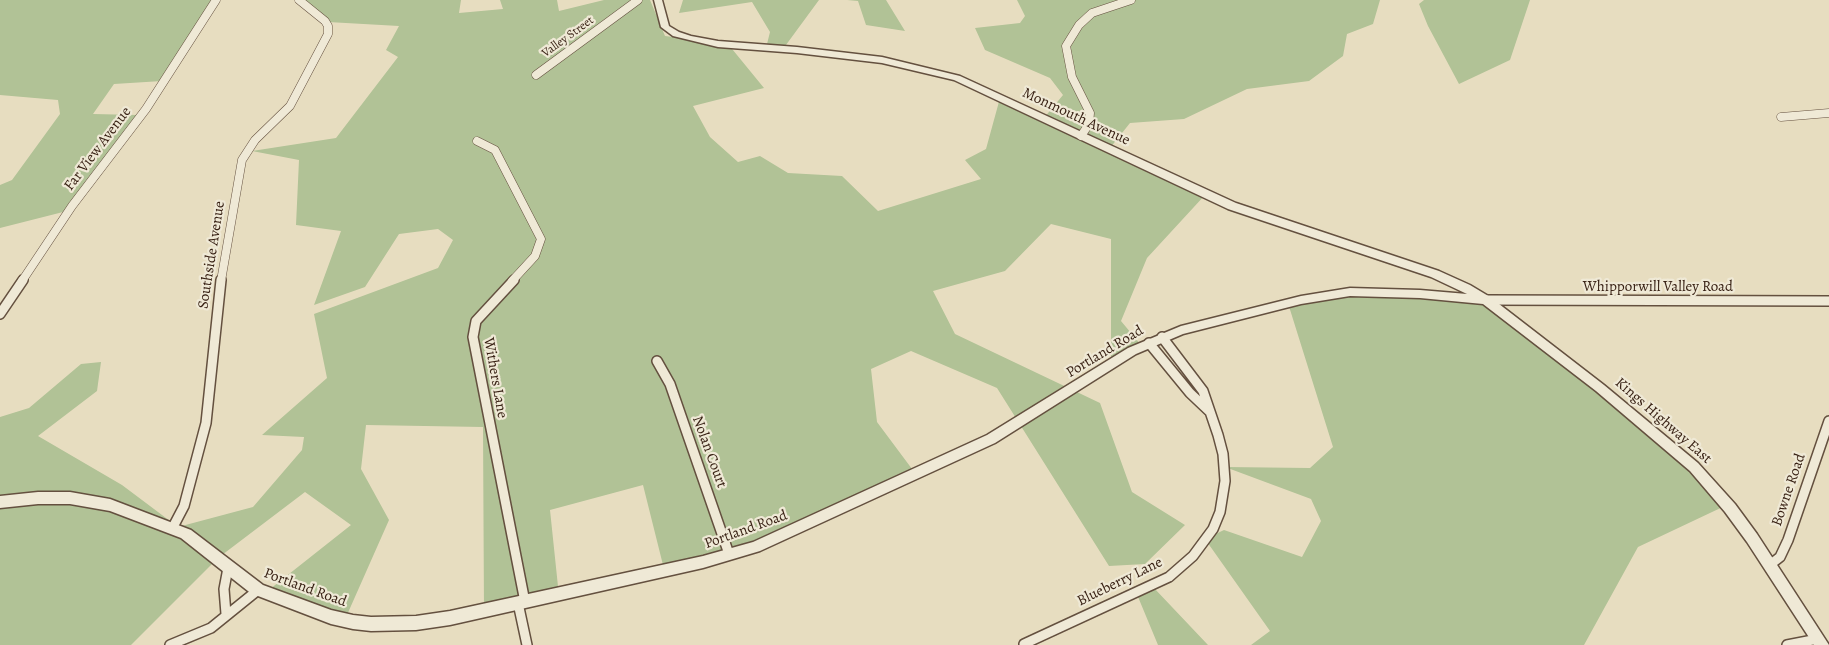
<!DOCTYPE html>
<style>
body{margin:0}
canvas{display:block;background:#e7ddc0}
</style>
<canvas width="1829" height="645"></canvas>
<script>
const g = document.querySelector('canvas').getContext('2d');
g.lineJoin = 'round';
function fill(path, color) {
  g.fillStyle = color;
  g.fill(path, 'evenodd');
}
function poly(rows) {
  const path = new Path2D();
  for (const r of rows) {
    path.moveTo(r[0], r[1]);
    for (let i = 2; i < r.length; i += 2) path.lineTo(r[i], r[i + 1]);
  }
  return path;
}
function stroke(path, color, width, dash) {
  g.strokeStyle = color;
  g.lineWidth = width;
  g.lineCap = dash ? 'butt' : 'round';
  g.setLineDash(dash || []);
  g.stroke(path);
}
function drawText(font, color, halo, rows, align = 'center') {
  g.font = font + ' Alegreya,serif';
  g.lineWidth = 4.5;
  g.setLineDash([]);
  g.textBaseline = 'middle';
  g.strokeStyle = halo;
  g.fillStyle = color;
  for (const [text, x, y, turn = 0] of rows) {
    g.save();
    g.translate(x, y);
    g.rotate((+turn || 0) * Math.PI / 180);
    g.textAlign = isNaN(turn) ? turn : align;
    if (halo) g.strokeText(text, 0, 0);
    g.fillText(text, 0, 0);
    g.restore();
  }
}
const green = poly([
 [0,0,213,0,162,81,114,84,93,114,138,115,67,211,0,228,0,185,12,180,60,114,58,100,0,95],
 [298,0,461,0,459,13,503,9,500,0,557,0,559,11,604,0,650,0,665,36,728,44,764,88,693,106,710,137,738,162,760,156,788,173,842,176,878,211,981,179,965,160,986,149,1000,98,1044,118,1063,95,1050,78,985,50,975,28,1020,23,1025,16,1017,0,1380,0,1373,24,1347,34,1343,56,1309,81,1247,89,1184,119,1130,123,1110,148,1205,195,1147,258,1121,321,1141,345,1111,363,1111,239,1051,224,1005,271,933,291,955,334,1100,403,1132,492,1185,525,1145,564,1109,566,997,388,911,351,871,369,877,422,915,473,744,552,664,569,643,485,550,510,559,596,484,613,483,427,366,425,361,469,389,520,343,624,265,593,351,525,305,492,218,558,131,645,0,645,0,417,29,408,81,364,101,362,97,391,38,436,122,485,178,527,253,507,302,450,304,437,262,435,327,378,314,314,438,268,453,240,438,229,399,234,365,287,314,305,341,231,296,225,299,160,252,151,336,138,398,57,386,50,399,26,328,22],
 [683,0,819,0,783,49,766,48,770,32,752,2,679,13],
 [847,0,886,0,905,31,866,25,858,1],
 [1424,0,1530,0,1510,60,1459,84,1428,26,1419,4],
 [1358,289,1484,302,1660,436,1729,504,1638,547,1584,645,1251,645,1270,631,1205,539,1224,530,1302,557,1321,521,1311,499,1225,467,1310,468,1333,447,1287,300],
 [1154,588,1208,645,1158,645,1136,592]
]);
const minorFar1 = poly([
 [536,75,638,0],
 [1781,117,1829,113],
 [1081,136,1089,124,1090,113,1072,77,1066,46,1079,25,1092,13,1131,0],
 [477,141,495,150,541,239,535,256,512,281],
 [22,281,72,206,146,109,216,0],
 [221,281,242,160,255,140,290,106,328,34,328,26,325,21,299,0]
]);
const minor = poly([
 [514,280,476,321,473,337,525,602],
 [1486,300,1829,301],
 [0,314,23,280],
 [1149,343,1190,393,1209,411],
 [657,361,670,384,729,554],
 [173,527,184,506,206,423,221,280],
 [1771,564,1780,557,1788,540,1829,421],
 [518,603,527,645],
 [226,614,224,589,228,568],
 [1024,644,1169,577,1193,556,1213,529,1220,512,1225,481,1223,454,1218,435,1203,391,1162,337],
 [170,645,211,628,258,590],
 [1787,645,1818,639]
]);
const tertiary = poly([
 [654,0,662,0,669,26,679,32,691,36,718,41,797,47,882,57,960,76,1236,203,1439,271,1470,285,1490,297,1604,385,1698,463,1735,504,1757,534,1829,645,1814,645,1747,542,1725,512,1690,471,1596,391,1483,304,1420,298,1350,296,1301,304,1183,334,1136,354,995,443,760,551,703,568,450,625,416,630,371,631,353,629,331,624,258,596,253,595,181,538,110,511,70,504,38,504,0,508,0,496,38,492,70,492,110,499,191,530,263,585,331,610,353,615,371,617,416,616,450,611,703,556,753,542,987,435,1128,348,1181,326,1301,296,1350,288,1420,290,1467,294,1431,277,1228,209,954,80,882,63,797,53,718,47,673,36,661,27,654,0]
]);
const farStreetnames = [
 ["Valley Street",568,37,-36]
];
const streetNames = [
 ["Monmouth Avenue",1076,117,25],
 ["Far View Avenue",98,149,-53],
 ["Southside Avenue",212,255,-81],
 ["Whipporwill Valley Road",1658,287],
 ["Portland Road",1105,352,-31],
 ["Withers Lane",495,378,80],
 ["Kings Highway East",1663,421,41],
 ["Nolan Court",709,452,70],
 ["Bowne Road",1789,490,-71],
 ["Portland Road",746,530,-20],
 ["Blueberry Lane",1120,582,-26],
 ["Portland Road",305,588,20]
];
fill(green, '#b1c296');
stroke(minorFar1, '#64503f', 9);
stroke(minor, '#64503f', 12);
stroke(tertiary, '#64503f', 3);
stroke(minorFar1, '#efe9d6', 8);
stroke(minor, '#efe9d6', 9);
fill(tertiary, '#efe9d6');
drawText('12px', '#382114', '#efe9d6', farStreetnames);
drawText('15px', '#382114', '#efe9d6', streetNames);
</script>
